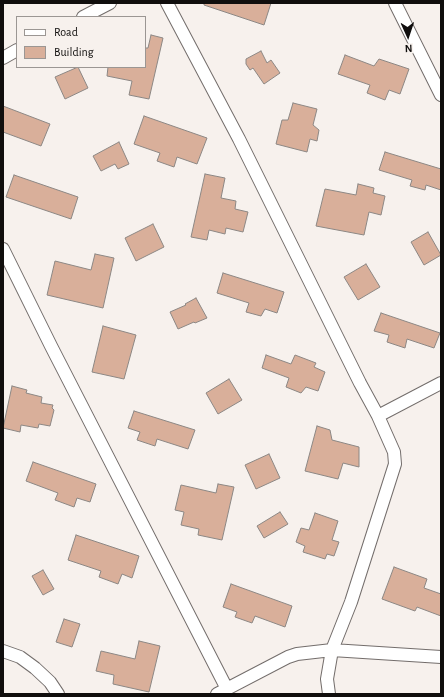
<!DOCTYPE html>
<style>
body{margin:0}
#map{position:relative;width:444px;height:697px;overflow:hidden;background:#f7f1ed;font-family:"Alegreya Sans",sans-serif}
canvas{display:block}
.frame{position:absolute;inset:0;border:4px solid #100e0d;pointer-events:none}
.legend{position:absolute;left:16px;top:16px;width:130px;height:52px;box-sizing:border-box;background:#f7f1ed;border:1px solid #9b9693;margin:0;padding:5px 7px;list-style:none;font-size:12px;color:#100e0d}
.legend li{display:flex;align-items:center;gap:8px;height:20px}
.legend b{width:20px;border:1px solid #9b9693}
.north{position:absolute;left:388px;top:16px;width:40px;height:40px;-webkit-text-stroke:3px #f7f1ed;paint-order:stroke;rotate:177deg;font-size:11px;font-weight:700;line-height:16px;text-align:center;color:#100e0d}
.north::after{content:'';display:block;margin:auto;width:14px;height:18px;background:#100e0d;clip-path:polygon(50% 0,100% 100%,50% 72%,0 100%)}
</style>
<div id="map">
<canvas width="444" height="697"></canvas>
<div class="frame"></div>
<ul class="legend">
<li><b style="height:5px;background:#fff"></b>Road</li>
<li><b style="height:11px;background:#d9af9a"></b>Building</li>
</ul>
<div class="north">N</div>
</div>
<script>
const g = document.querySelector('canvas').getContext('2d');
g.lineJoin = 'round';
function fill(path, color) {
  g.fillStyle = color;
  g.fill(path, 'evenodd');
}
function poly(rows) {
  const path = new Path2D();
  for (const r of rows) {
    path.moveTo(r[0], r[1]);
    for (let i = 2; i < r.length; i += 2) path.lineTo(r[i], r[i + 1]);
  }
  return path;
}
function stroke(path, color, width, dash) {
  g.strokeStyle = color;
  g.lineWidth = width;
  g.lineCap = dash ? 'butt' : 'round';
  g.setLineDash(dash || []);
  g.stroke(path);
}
const building = poly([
 [204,3,271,3,264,25,204,5,204,3],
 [151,35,163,38,149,99,129,95,132,81,107,76,108,67,145,67,145,48,148,48,151,35],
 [261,51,267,63,271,60,280,73,264,84,253,68,250,70,246,64,246,59,261,51],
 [345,55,374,66,379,59,409,69,400,94,389,90,385,100,367,93,370,85,338,74,345,55],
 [78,67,88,88,65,99,55,77,78,67],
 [293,103,317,109,313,125,319,130,317,141,310,139,307,152,276,144,282,120,288,120,293,103],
 [3,106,50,124,41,146,3,132,3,106],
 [144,116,207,138,197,164,177,157,174,167,157,161,160,153,134,144,144,116],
 [119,142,129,164,118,169,115,164,101,171,93,156,119,142],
 [385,152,441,169,441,190,426,185,425,190,410,186,412,180,379,170,385,152],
 [205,174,225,178,221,198,236,201,235,209,248,212,243,232,226,228,225,234,209,230,207,240,191,237,205,174],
 [14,175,78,197,71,219,6,197,14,175],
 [358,184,374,188,373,193,385,196,381,215,369,212,364,235,316,226,325,189,356,195,358,184],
 [153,224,164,247,136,261,125,238,153,224],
 [428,232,441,255,424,265,411,242,428,232],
 [95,254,114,258,103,308,47,295,55,261,91,270,95,254],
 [366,264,380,287,358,300,344,277,366,264],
 [223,273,284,292,277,313,265,309,261,316,246,312,249,303,217,293,223,273],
 [196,298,207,318,195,323,194,322,178,329,170,312,186,305,185,304,196,298],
 [381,313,440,333,434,348,407,339,405,348,387,342,389,335,374,331,381,313],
 [103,326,136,335,124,379,92,372,103,326],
 [266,355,291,364,295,355,316,363,314,367,325,372,318,391,306,387,301,393,286,387,289,378,262,368,266,355],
 [229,379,242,400,218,414,206,393,229,379],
 [12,386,27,390,26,393,42,397,41,403,53,405,52,408,54,410,50,426,39,424,38,428,21,425,20,432,3,428,12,386],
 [134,411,195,430,188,449,157,439,155,446,137,440,140,432,128,428,134,411],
 [317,426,330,430,332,440,359,447,359,467,343,463,338,479,305,471,317,426],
 [269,454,280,478,256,489,245,465,269,454],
 [33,462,96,484,90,502,77,498,74,507,55,500,58,493,26,481,33,462],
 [218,484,234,487,222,540,198,535,199,529,181,525,184,512,175,510,181,485,216,493,218,484],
 [280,512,288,524,264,538,257,526,280,512],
 [315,513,338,521,332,540,339,542,334,556,327,554,325,559,303,552,305,546,296,542,301,528,309,530,315,513],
 [76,535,139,556,132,578,122,574,118,584,99,577,101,571,68,560,76,535],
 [394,567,427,579,424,588,441,594,441,616,417,607,415,611,382,599,394,567],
 [43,570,54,589,43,595,32,576,43,570],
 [231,584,292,606,285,627,255,616,252,623,235,617,237,612,223,607,231,584],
 [64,619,80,624,72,647,56,642,64,619],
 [139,641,160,646,149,692,113,684,114,675,96,671,101,651,135,659,139,641]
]);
const minor = poly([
 [167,3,239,139,360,383,378,416,394,452,395,464,351,602,332,650,327,679,329,694],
 [395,3,441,95],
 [83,17,110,3],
 [3,58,17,50],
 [3,249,51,346,227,689],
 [378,416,441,383],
 [3,651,20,657,35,668,50,682,58,694],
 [217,694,288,657,297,654,332,650,441,657]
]);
fill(building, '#d9af9a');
stroke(building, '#8c8784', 1);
stroke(minor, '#736d6b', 14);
stroke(minor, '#fff', 12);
</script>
